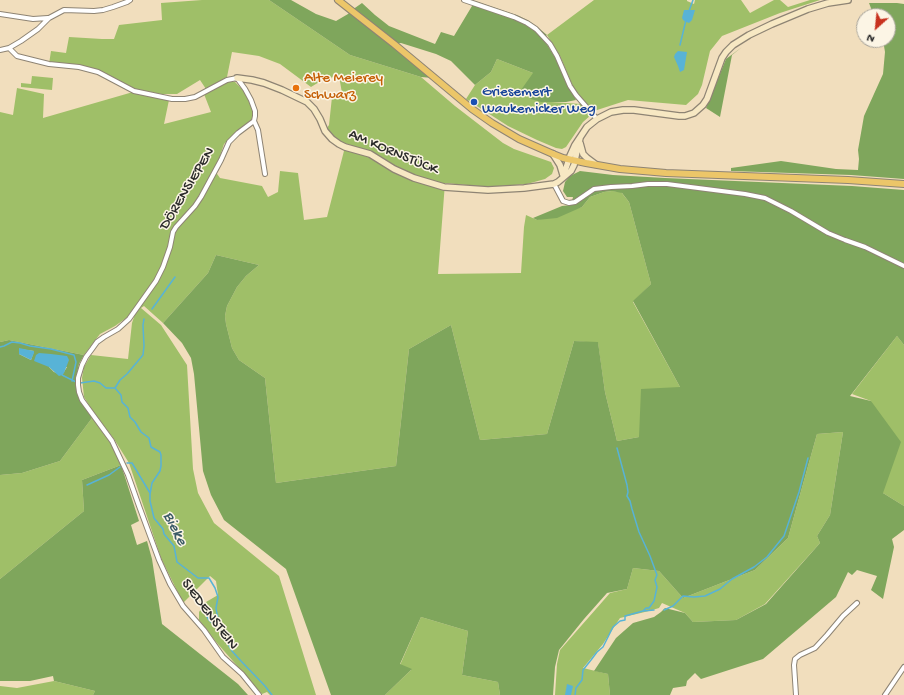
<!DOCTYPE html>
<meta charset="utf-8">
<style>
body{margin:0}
#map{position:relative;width:904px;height:695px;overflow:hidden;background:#f1debd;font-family:"Gochi Hand",sans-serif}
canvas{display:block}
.north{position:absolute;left:856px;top:8px;width:40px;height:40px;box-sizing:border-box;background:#fcf5e5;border:1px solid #a8a49b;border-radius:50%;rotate:207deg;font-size:11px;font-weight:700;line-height:16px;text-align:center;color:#2b2b2b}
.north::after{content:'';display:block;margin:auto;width:14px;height:18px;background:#c8321e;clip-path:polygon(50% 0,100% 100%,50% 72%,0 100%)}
</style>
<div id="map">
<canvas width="904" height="695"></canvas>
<div class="north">N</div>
</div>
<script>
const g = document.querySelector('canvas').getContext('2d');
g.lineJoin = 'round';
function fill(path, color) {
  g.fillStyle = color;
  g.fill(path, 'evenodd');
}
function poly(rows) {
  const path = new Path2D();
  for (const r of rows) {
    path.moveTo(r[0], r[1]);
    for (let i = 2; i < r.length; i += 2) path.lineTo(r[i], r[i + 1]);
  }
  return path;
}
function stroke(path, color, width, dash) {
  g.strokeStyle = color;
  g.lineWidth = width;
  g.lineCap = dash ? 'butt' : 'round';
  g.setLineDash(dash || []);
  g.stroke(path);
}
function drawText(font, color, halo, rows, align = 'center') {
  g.font = font + ' "Gochi Hand",sans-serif';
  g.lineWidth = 3;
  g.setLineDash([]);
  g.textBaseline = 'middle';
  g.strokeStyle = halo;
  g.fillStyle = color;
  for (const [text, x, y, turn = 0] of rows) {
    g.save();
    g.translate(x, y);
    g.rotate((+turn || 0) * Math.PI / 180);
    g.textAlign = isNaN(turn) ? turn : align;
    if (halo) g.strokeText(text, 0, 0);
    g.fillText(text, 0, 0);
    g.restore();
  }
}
const green = poly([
 [202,0,269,0,350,55,421,77,455,106,503,143,514,149,551,162,554,168,552,174,545,179,527,184,489,187,445,183,438,274,521,273,524,227,526,215,537,220,582,207,590,197,604,192,612,191,621,192,629,202,651,284,633,302,680,387,639,437,617,441,605,392,598,343,574,341,547,434,480,440,451,325,409,349,396,466,276,483,265,378,239,360,232,348,226,324,225,316,227,306,237,287,246,276,259,265,216,255,208,273,163,323,144,306,141,308,161,325,187,365,193,469,198,493,214,523,279,576,316,695,270,695,267,692,262,694,217,643,199,620,199,612,206,602,218,595,216,581,210,576,183,603,161,558,129,463,114,439,92,410,84,397,82,378,84,367,91,355,128,359,132,323,136,311,115,326,100,334,84,355,9,340,0,342,0,112,13,115,17,88,44,94,43,118,133,92,169,100,164,124,211,112,204,94,227,81,235,82,245,92,253,111,252,119,235,133,224,144,215,171,220,178,262,186,268,197,278,192,280,171,298,173,304,220,327,217,345,147,325,131,329,125,332,97,342,93,339,76,324,79,311,87,280,64,259,56,232,52,227,77,206,89,200,80,177,94,161,94,135,89,100,71,49,64,51,51,66,53,69,37,102,39,114,39,119,25,162,20,161,3],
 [594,0,687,0,687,1,694,4,695,0,741,0,750,13,774,0,780,0,788,7,810,0,820,0,780,13,722,36,710,51,702,85,698,94,686,105,628,100,594,111,582,99,574,89,560,56,547,35],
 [497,59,533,73,541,102,551,102,581,104,591,115,583,122,566,147,562,149,556,148,537,140,508,126,466,99,475,85,491,72],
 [32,76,53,78,52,90,21,87,21,83,31,84],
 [897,336,904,345,904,506,883,493,871,401,852,394],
 [92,418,111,441,121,465,82,480,84,511,0,579,0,475,22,473,60,461],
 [843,432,830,515,817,536,820,543,765,604,736,620,693,622,685,613,662,603,659,608,649,611,620,618,603,644,583,668,608,674,610,695,555,695,557,664,560,650,610,593,627,589,633,568,659,571,683,598,755,570,788,538,817,434],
 [421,617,468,631,462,675,498,682,500,695,385,695,411,670,400,665],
 [54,681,95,691,93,695,0,695,0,686,17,688]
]);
const forest = poly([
 [269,0,291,0,316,14,336,21,348,14,352,10,362,3,375,15,389,26,435,44,441,32,454,36,475,1,519,16,529,21,536,26,547,35,543,38,556,59,570,88,576,100,566,102,541,102,531,99,521,90,533,73,497,59,491,72,475,85,451,61,436,54,401,43,394,44,433,78,421,77,350,55],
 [869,3,897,3,904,4,904,179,851,175,731,171,731,168,781,161,836,169,858,170,859,159,858,150,864,116,883,74,885,52,883,40,888,40,888,16,874,16],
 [742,47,732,55,720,117,706,108,726,59],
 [580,171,613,175,665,178,852,186,904,190,904,345,897,336,850,396,871,401,901,442,883,493,904,506,904,530,892,539,894,547,883,599,871,590,877,576,857,570,852,575,848,572,836,597,763,659,701,679,695,673,687,681,686,686,673,688,670,695,610,695,608,674,594,671,616,638,633,623,654,617,661,612,665,608,685,613,693,622,736,620,766,604,820,543,817,536,830,515,843,432,817,434,788,538,755,570,683,598,659,571,633,568,627,589,607,593,584,619,559,650,555,667,553,695,500,695,498,682,462,675,468,631,421,617,400,664,412,669,385,695,331,695,286,569,224,520,211,495,203,471,194,374,191,358,182,343,163,323,208,273,216,255,259,265,246,276,237,287,227,306,225,316,226,324,232,348,239,360,265,378,276,483,396,466,409,349,451,325,480,440,547,434,574,341,598,342,605,392,617,441,639,437,641,389,680,387,633,301,651,284,629,202,622,193,612,191,604,192,590,197,582,207,557,218,537,220,533,218,562,206,571,205,573,197,567,197,563,191,565,182,570,176],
 [9,340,84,355,79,364,76,378,81,401,92,418,60,461,22,473,0,475,0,342],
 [19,349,34,351,31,360,19,354],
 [49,367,67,367,62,375,54,372],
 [121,465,125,477,139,521,131,525,137,545,147,541,152,559,162,624,238,684,248,695,93,695,95,691,54,681,53,676,30,681,0,681,0,579,84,511,82,480]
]);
const water = poly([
 [684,10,695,10,692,20,689,23,684,21,682,18],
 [678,51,687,52,684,70,680,72,678,66,674,57,675,54],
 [19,348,34,351,34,353,31,360,19,354],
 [39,353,51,354,67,356,69,360,64,373,62,375,59,376,49,367,34,361,36,355],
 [209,607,210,607,212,611,214,622,212,624,208,620,204,613,205,611],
 [567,684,573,686,571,695,565,695]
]);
const stream = poly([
 [689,11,693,0],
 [680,45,686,20],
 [152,309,175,277],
 [0,347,4,346,12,342,20,343,30,346,51,349,74,355,76,362,72,381],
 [62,375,76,382],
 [80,383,94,381,100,383,106,388,115,388,121,395,122,402,128,408,130,417,135,422,141,432,149,438,151,447,160,452,161,455,161,466,160,471,152,483,150,494,150,501,154,518,163,529,164,534,174,546,177,562,198,578,209,578,215,588,218,597,216,608,217,614,222,631,228,644,232,651,241,661,265,686,272,695],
 [115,388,120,380,127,374,143,355,144,346,143,325,144,319],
 [617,448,627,485,628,492,627,496,630,501,632,509,639,532,650,556,657,575,655,580,657,587,654,601,649,608,646,608,643,611],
 [127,463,132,463,150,493],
 [87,485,109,475,120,467],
 [664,610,673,606,683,596,694,597,705,596,720,589,732,579,754,567,767,557,784,536,799,492,808,458],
 [575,695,576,688,582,680,583,670,591,660,597,652,603,647,613,627,620,621,625,620,625,616,643,611,654,610]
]);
const street = poly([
 [464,0,514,17,527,23,536,29,550,44,557,56,570,86,576,95,597,119],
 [0,14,33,19,48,18],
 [9,48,17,56,49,64,79,67,98,72,134,91,172,99,185,99,195,97,227,80,237,78,245,89,251,100,255,111,255,116,254,121,238,133,229,142,221,160,201,197,195,206,176,227,173,232,170,247,163,267,156,281,129,319,118,329,104,337,97,342,92,349,86,357,82,365,78,378,78,385,79,392,82,400,112,441,128,475,139,506,159,560,170,584,183,606,204,630,223,657,242,674,259,695],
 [0,50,9,48,21,41,38,29,49,18,64,10,94,11,103,10,113,7,127,2,130,0],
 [254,121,258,130,265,174],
 [554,184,563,201,569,203,575,202,594,189,611,187,632,186,648,184,667,184,745,194,765,198,791,211,828,233,845,240,865,247,904,266],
 [796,695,794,665,795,659,800,655,815,648,827,635,843,616,857,603],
 [885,695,904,667]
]);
const secondary = poly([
 [237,78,252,80,264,83,282,90,307,102,314,109,320,119,325,131,332,139,339,144,345,147,370,154,394,169,414,178,444,187,488,190,524,188,554,184,558,182,571,171,574,165,580,138],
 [580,143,583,154,587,158,595,164],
 [553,154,560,165,563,175],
 [563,177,570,156,575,145,587,127,597,119,611,112,623,110,634,110,679,116,685,116,694,113,703,105,707,99,722,58,726,52,733,45,749,35,772,24,808,9,828,3,848,0]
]);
const primary = poly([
 [338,0,394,44,472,109,492,123,519,139,553,154,563,158,586,163,620,169,666,173,848,180,904,184]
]);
const markers = [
 [296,88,4,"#e8710a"],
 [474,102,4,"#1a4fb4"]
];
const foodNames = [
 ["Alte Meierey",304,79],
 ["Schwarz",304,96]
];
const transitNames = [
 ["Griesemert",482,93],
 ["Waukemicker Weg",482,110]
];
const streetNames = [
 ["AM KORNSTÜCK",393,153,23],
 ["DÖRENSIEPEN",188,189,-59],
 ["SIEDENSTEIN",209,615,53]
];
const waterNames = [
 ["Bieke",174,529,63]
];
fill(green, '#9fbf68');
fill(forest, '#7fa65c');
fill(water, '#58b3d6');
stroke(stream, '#58b3d6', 1.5);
stroke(street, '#8e8474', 6);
stroke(secondary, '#8e8474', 8);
stroke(primary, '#8e8474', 8);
stroke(street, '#fff', 4);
stroke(secondary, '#f7e8c3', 5.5);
stroke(primary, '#ecc669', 6);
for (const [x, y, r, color] of markers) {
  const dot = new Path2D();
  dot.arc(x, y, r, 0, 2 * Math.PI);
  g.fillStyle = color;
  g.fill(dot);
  stroke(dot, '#fcf5e5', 1.5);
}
drawText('15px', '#c56008', '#fcf5e5', foodNames, 'left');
drawText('15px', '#164399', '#fcf5e5', transitNames, 'left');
drawText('15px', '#2b2b2b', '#fcf5e5', streetNames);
drawText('italic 16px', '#3b5b67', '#fcf5e5', waterNames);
</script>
